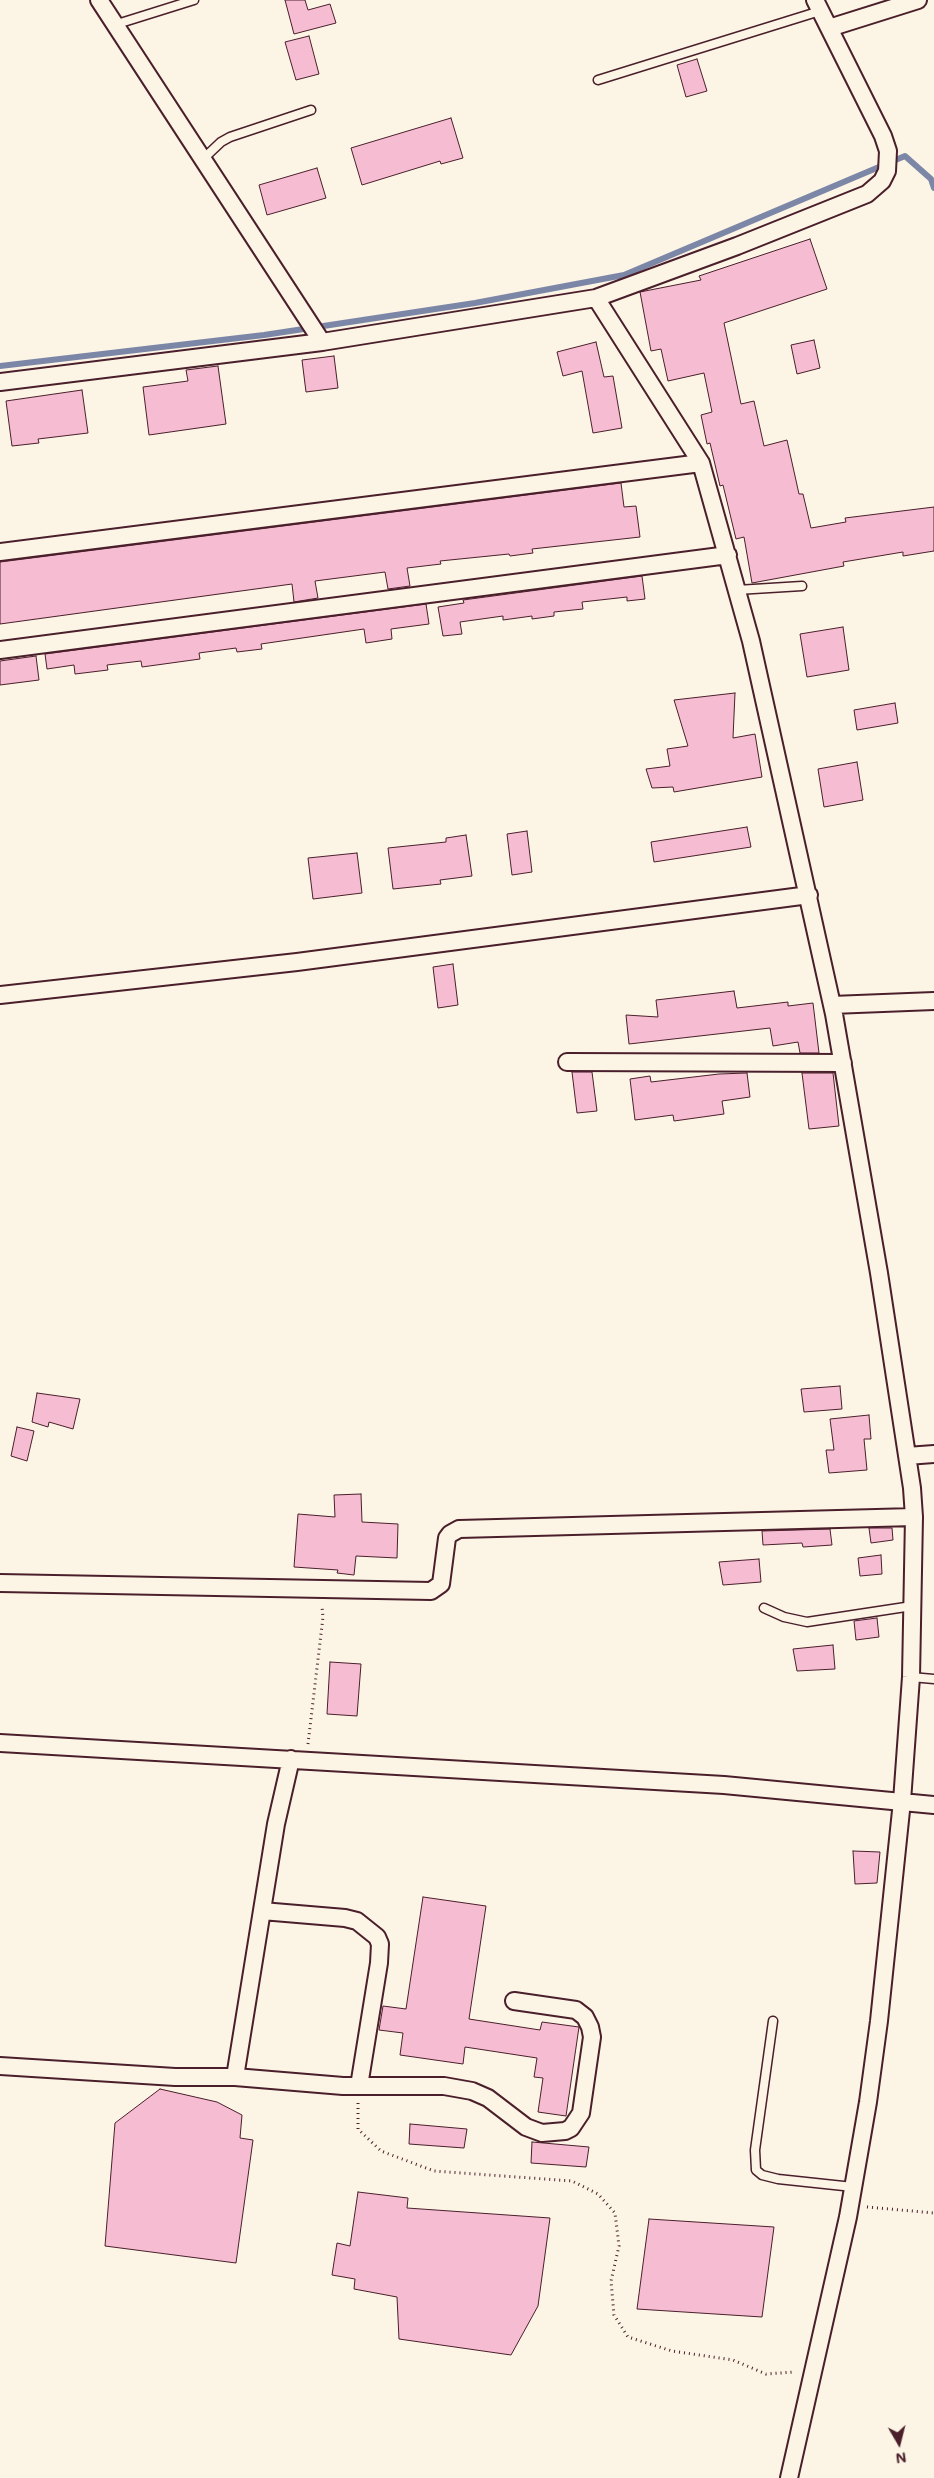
<!DOCTYPE html>
<style>
body{margin:0}
#map{position:relative;width:934px;height:2478px;overflow:hidden;background:#fcf5e5;font-family:Mali,sans-serif}
canvas{display:block}
.north{position:absolute;left:874px;top:2418px;width:50px;height:50px;-webkit-text-stroke:4px #fcf5e5;paint-order:stroke;rotate:172deg;font-size:14px;font-weight:700;line-height:20px;text-align:center;color:#4a1f2b}
.north::after{content:'';display:block;margin:auto;width:18px;height:22px;background:#4a1f2b;clip-path:polygon(50% 0,100% 100%,50% 72%,0 100%)}
</style>
<div id="map">
<canvas width="934" height="2478"></canvas>
<div class="north">N</div>
</div>
<script>
const g = document.querySelector('canvas').getContext('2d');
g.lineJoin = 'round';
function poly(rows) {
  const path = new Path2D();
  for (const r of rows) {
    path.moveTo(r[0], r[1]);
    for (let i = 2; i < r.length; i += 2) path.lineTo(r[i], r[i + 1]);
  }
  return path;
}
function stroke(path, color, width, dash) {
  g.strokeStyle = color;
  g.lineWidth = width;
  g.lineCap = dash ? 'butt' : 'round';
  g.setLineDash(dash || []);
  g.stroke(path);
}
function fill(path, color) {
  g.fillStyle = color;
  g.fill(path, 'evenodd');
}
const stream = poly([
 [0,366,264,335,475,303,624,275,905,156,931,179,934,188]
]);
const building = poly([
 [285,0,305,0,308,10,330,4,336,23,294,34,285,0],
 [309,36,319,74,296,80,285,42,309,36],
 [697,59,707,91,686,97,677,65,697,59],
 [451,118,463,158,441,164,440,161,362,185,351,148,451,118],
 [317,168,326,198,267,215,259,185,317,168],
 [810,239,827,289,724,323,741,404,754,401,764,446,787,440,799,494,803,494,811,528,846,522,845,518,934,507,934,551,903,556,903,552,843,562,844,566,752,583,744,537,736,539,723,485,720,486,710,443,707,444,701,415,712,412,704,373,668,381,661,349,651,351,640,292,701,280,699,276,810,239],
 [814,340,820,368,797,374,791,345,814,340],
 [596,342,604,377,613,376,622,428,593,433,582,371,563,376,557,352,596,342],
 [334,356,338,388,306,392,302,360,334,356],
 [218,366,226,424,149,435,143,387,188,381,186,370,218,366],
 [82,390,88,433,38,439,39,443,12,446,6,401,82,390],
 [621,483,624,507,636,506,640,537,532,549,533,553,510,556,509,554,440,561,441,564,407,568,410,586,388,589,385,572,315,581,318,598,294,602,292,584,0,624,0,562,621,483],
 [642,576,645,599,627,601,627,597,582,602,583,609,554,612,554,616,532,619,532,616,503,620,503,616,460,622,462,634,443,636,438,607,464,603,463,600,642,576],
 [426,604,429,624,391,629,392,639,366,643,364,629,261,644,262,649,237,652,236,648,199,653,200,659,142,667,141,661,107,665,108,670,75,674,74,665,47,669,45,654,426,604],
 [843,627,849,670,807,677,800,634,843,627],
 [36,656,39,680,0,685,0,661,36,656],
 [735,693,733,738,755,734,762,777,674,792,673,787,652,788,646,769,670,766,667,749,688,746,674,700,735,693],
 [895,703,898,723,857,730,854,710,895,703],
 [857,762,863,800,824,807,818,769,857,762],
 [747,827,751,847,654,862,651,842,747,827],
 [527,831,532,872,512,875,507,834,527,831],
 [466,835,472,876,440,880,441,884,393,889,388,848,446,842,446,838,466,835],
 [357,853,362,893,313,899,308,858,357,853],
 [453,964,458,1005,438,1008,433,967,453,964],
 [734,991,737,1008,788,1002,788,1006,813,1003,819,1053,800,1053,798,1042,773,1046,770,1028,629,1044,626,1015,658,1017,656,1000,734,991],
 [572,1072,592,1072,597,1111,577,1113,572,1072],
 [747,1073,750,1097,722,1101,724,1114,674,1121,673,1115,635,1120,630,1079,650,1076,651,1082,719,1074,747,1073],
 [802,1073,833,1073,839,1126,809,1129,802,1073],
 [840,1386,842,1409,804,1412,801,1389,840,1386],
 [37,1393,80,1399,73,1429,49,1422,48,1427,32,1422,37,1393],
 [869,1415,871,1439,864,1439,867,1470,829,1473,826,1450,834,1450,830,1419,869,1415],
 [17,1427,34,1431,27,1461,11,1456,17,1427],
 [361,1494,362,1522,398,1524,397,1558,356,1556,354,1575,337,1573,338,1570,294,1567,298,1514,335,1517,334,1495,361,1494],
 [869,1528,892,1528,893,1540,871,1543,869,1528],
 [830,1529,832,1545,803,1547,802,1543,763,1545,762,1531,830,1529],
 [881,1555,882,1574,860,1576,858,1558,881,1555],
 [759,1559,761,1582,723,1585,719,1562,759,1559],
 [877,1618,879,1637,856,1640,854,1621,877,1618],
 [833,1645,835,1669,797,1671,793,1649,833,1645],
 [330,1662,361,1664,357,1716,327,1714,330,1662],
 [853,1851,880,1852,877,1883,855,1884,853,1851],
 [423,1897,486,1906,469,2019,540,2030,542,2022,579,2027,566,2116,538,2112,543,2078,534,2077,537,2058,465,2047,463,2064,400,2055,403,2033,379,2030,383,2006,406,2009,423,1897],
 [160,2089,217,2102,242,2115,240,2138,253,2140,236,2263,105,2246,115,2123,160,2089],
 [410,2124,467,2129,464,2148,409,2144,410,2124],
 [532,2142,589,2147,586,2167,531,2163,532,2142],
 [358,2192,408,2198,407,2208,550,2218,538,2306,511,2355,399,2339,397,2297,354,2289,355,2279,332,2275,337,2243,350,2246,358,2192],
 [649,2219,774,2227,762,2317,637,2309,649,2219]
]);
const path = poly([
 [308,1744,323,1617,322,1607],
 [358,2103,358,2129,381,2151,434,2171,572,2181,598,2194,615,2213,619,2246,611,2281,614,2315,628,2337,672,2351,733,2360,766,2374,794,2372],
 [867,2207,934,2213]
]);
const service = poly([
 [114,25,194,0],
 [598,80,820,11],
 [203,159,221,142,230,137,311,110],
 [737,590,802,586],
 [764,1608,784,1617,807,1622,912,1606],
 [911,1677,934,1679],
 [773,2021,755,2150,756,2170,762,2175,778,2179,853,2187]
]);
const minor = poly([
 [99,0,322,342],
 [829,28,918,0],
 [596,298,701,463,751,641,834,1014,879,1273,912,1488,914,1517,911,1677,902,1801,879,2021,868,2102,848,2217,789,2478],
 [0,382,322,342,596,298,737,246,867,194,882,181,887,171,888,151,883,136,815,0],
 [0,552,701,463],
 [0,650,728,555],
 [0,995,297,962,809,895],
 [832,1005,934,1001],
 [567,1062,843,1063],
 [907,1456,934,1454],
 [0,1583,431,1591,441,1584,447,1538,450,1534,459,1529,914,1517],
 [0,1743,724,1785,934,1805],
 [262,1911,345,1918,357,1921,377,1937,380,1944,379,1963,359,2086],
 [0,2066,175,2077,235,2077,276,1824,291,1759],
 [235,2077,343,2086,444,2086,472,2091,488,2098,526,2127,542,2133,565,2131,571,2128,581,2113,592,2037,590,2027,585,2017,576,2010,514,2001]
]);
stroke(stream, '#7c87a7', 6);
fill(building, '#f5bcd2');
stroke(building, '#4a1f2b', 1);
stroke(service, '#4a1f2b', 11);
stroke(minor, '#4a1f2b', 20);
stroke(path, '#4a1f2b', 3, [1, 4]);
stroke(service, '#fcf5e5', 8);
stroke(minor, '#fcf5e5', 16);
</script>
